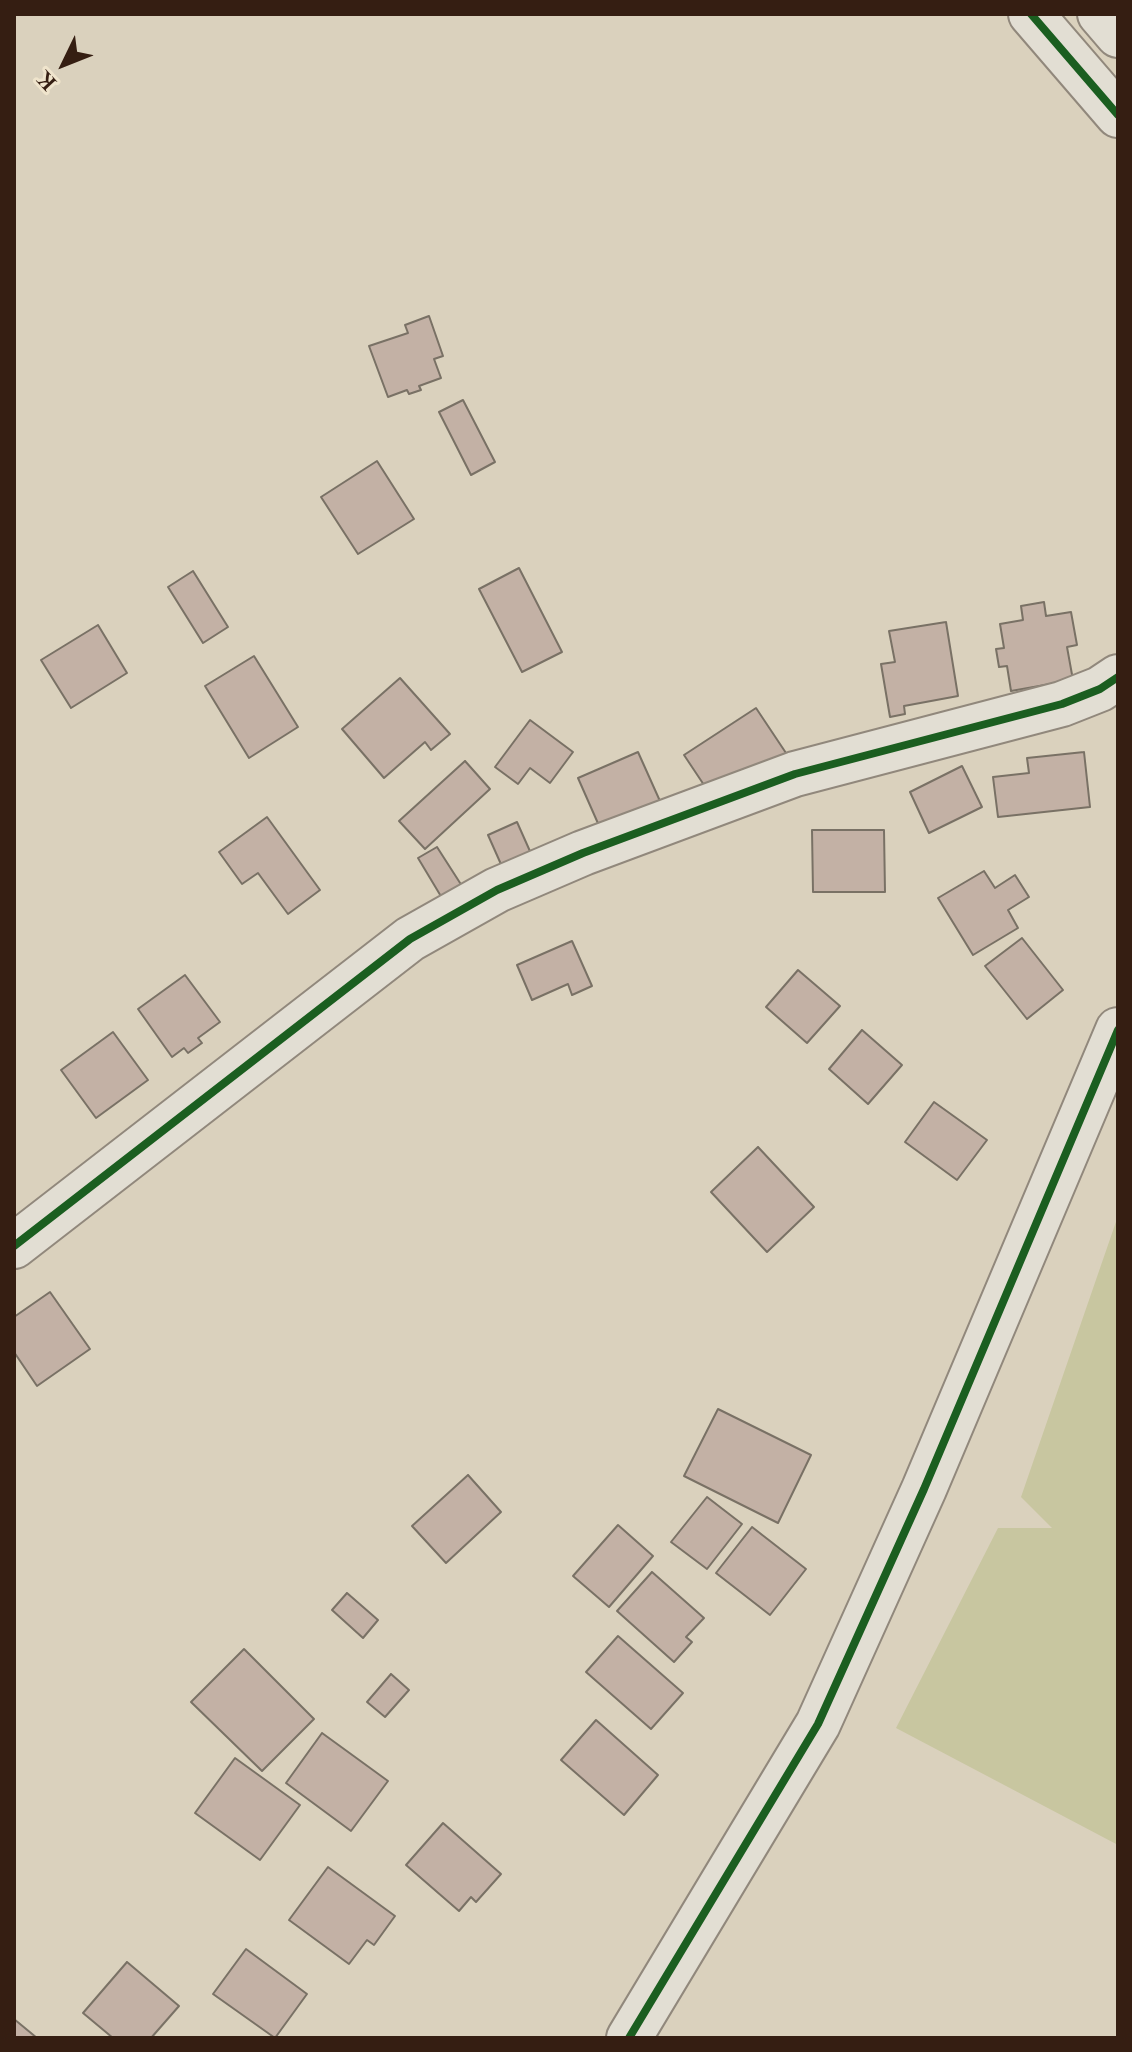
<!DOCTYPE html>
<style>
body{margin:0}
#map{position:relative;width:1132px;height:2052px;overflow:hidden;background:#dad1bd;font-family:Cardo,serif}
canvas{display:block}
.frame{position:absolute;inset:0;border:16px solid #351e12;pointer-events:none}
.north{position:absolute;left:24px;top:24px;width:80px;height:80px;-webkit-text-stroke:6px #efe4cc;paint-order:stroke;rotate:227deg;font-size:22px;font-weight:700;line-height:32px;text-align:center;color:#351e12}
.north::after{content:'';display:block;margin:auto;width:28px;height:36px;background:#351e12;clip-path:polygon(50% 0,100% 100%,50% 72%,0 100%)}
</style>
<div id="map">
<canvas width="1132" height="2052"></canvas>
<div class="frame"></div>
<div class="north">K</div>
</div>
<script>
const g = document.querySelector('canvas').getContext('2d');
g.lineJoin = 'round';
function fill(path, color) {
  g.fillStyle = color;
  g.fill(path, 'evenodd');
}
function poly(rows) {
  const path = new Path2D();
  for (const r of rows) {
    path.moveTo(r[0], r[1]);
    for (let i = 2; i < r.length; i += 2) path.lineTo(r[i], r[i + 1]);
  }
  return path;
}
function stroke(path, color, width, dash) {
  g.strokeStyle = color;
  g.lineWidth = width;
  g.lineCap = dash ? 'butt' : 'round';
  g.setLineDash(dash || []);
  g.stroke(path);
}
const green = poly([
 [1118,1216,1118,1845,896,1728,998,1528,1052,1528,1021,1497]
]);
const building = poly([
 [429,316,443,356,434,359,441,378,419,386,421,390,409,394,407,390,388,397,369,346,408,333,405,325,429,316],
 [463,400,495,462,471,475,439,412,463,400],
 [377,461,414,519,358,554,321,497,377,461],
 [519,568,562,652,522,672,479,589,519,568],
 [193,571,228,627,203,643,168,587,193,571],
 [1044,602,1046,616,1071,612,1077,645,1067,647,1073,680,1011,691,1007,666,999,667,996,649,1004,648,1000,624,1023,620,1021,606,1044,602],
 [946,622,958,696,904,706,905,714,890,717,881,664,895,662,889,631,946,622],
 [98,625,127,673,71,708,41,660,98,625],
 [254,656,298,727,249,758,205,686,254,656],
 [400,678,450,734,431,750,425,742,384,778,342,729,400,678],
 [756,708,788,756,716,803,684,755,756,708],
 [530,720,573,752,550,783,530,768,518,784,495,767,530,720],
 [638,752,664,810,604,837,578,778,638,752],
 [1084,752,1090,807,998,817,993,777,1029,773,1027,758,1084,752],
 [465,761,490,789,425,849,399,821,465,761],
 [962,766,982,807,929,833,910,792,962,766],
 [267,817,320,890,288,914,258,873,242,884,219,852,267,817],
 [517,822,533,858,504,871,488,835,517,822],
 [812,830,884,830,885,892,813,892,812,830],
 [437,847,462,886,442,898,418,858,437,847],
 [984,871,995,888,1015,875,1029,897,1008,910,1018,928,973,955,938,898,984,871],
 [1022,938,1063,990,1027,1019,985,966,1022,938],
 [572,941,592,986,572,995,568,984,532,1000,517,965,572,941],
 [798,970,840,1006,807,1043,766,1007,798,970],
 [185,975,220,1022,198,1038,202,1043,188,1053,184,1048,172,1057,138,1009,185,975],
 [862,1030,902,1065,868,1104,829,1069,862,1030],
 [113,1032,148,1080,96,1118,61,1070,113,1032],
 [934,1102,987,1140,957,1180,905,1142,934,1102],
 [758,1147,814,1207,767,1252,711,1192,758,1147],
 [50,1292,90,1349,37,1386,14,1352,14,1317,50,1292],
 [718,1409,811,1455,778,1523,684,1476,718,1409],
 [468,1475,501,1512,446,1563,412,1526,468,1475],
 [707,1497,742,1524,707,1569,671,1542,707,1497],
 [618,1525,653,1556,609,1607,573,1576,618,1525],
 [752,1527,806,1569,770,1615,716,1573,752,1527],
 [652,1572,704,1618,686,1637,692,1642,674,1662,617,1611,652,1572],
 [347,1593,378,1620,363,1638,332,1610,347,1593],
 [618,1636,683,1693,651,1729,586,1672,618,1636],
 [244,1649,314,1719,262,1771,191,1702,244,1649],
 [391,1674,409,1690,385,1717,367,1702,391,1674],
 [596,1720,658,1775,624,1815,561,1760,596,1720],
 [322,1733,388,1781,351,1831,286,1783,322,1733],
 [235,1758,300,1805,260,1860,195,1813,235,1758],
 [443,1823,501,1874,476,1902,471,1897,459,1911,406,1865,443,1823],
 [328,1867,395,1916,374,1945,367,1940,349,1964,289,1920,328,1867],
 [246,1949,307,1994,275,2038,213,1994,246,1949],
 [127,1962,179,2006,151,2038,113,2038,83,2013,127,1962],
 [14,2019,37,2038,14,2038,14,2019]
]);
const minor = poly([
 [1031,14,1118,115],
 [1100,14,1118,35],
 [14,1246,410,939,497,890,583,853,795,774,1062,704,1100,689,1118,677],
 [629,2038,818,1724,924,1489,1118,1030]
]);
const cycleway = poly([
 [1031,14,1118,115],
 [14,1246,410,939,497,890,583,853,795,774,1062,704,1100,689,1118,677],
 [629,2038,818,1724,924,1489,1118,1030]
]);
fill(green, '#c8c6a0');
fill(building, '#c3b1a5');
stroke(building, '#797165', 2);
stroke(minor, '#91887c', 48);
stroke(minor, '#e2ded3', 44);
stroke(cycleway, '#1b5e20', 8);
</script>
